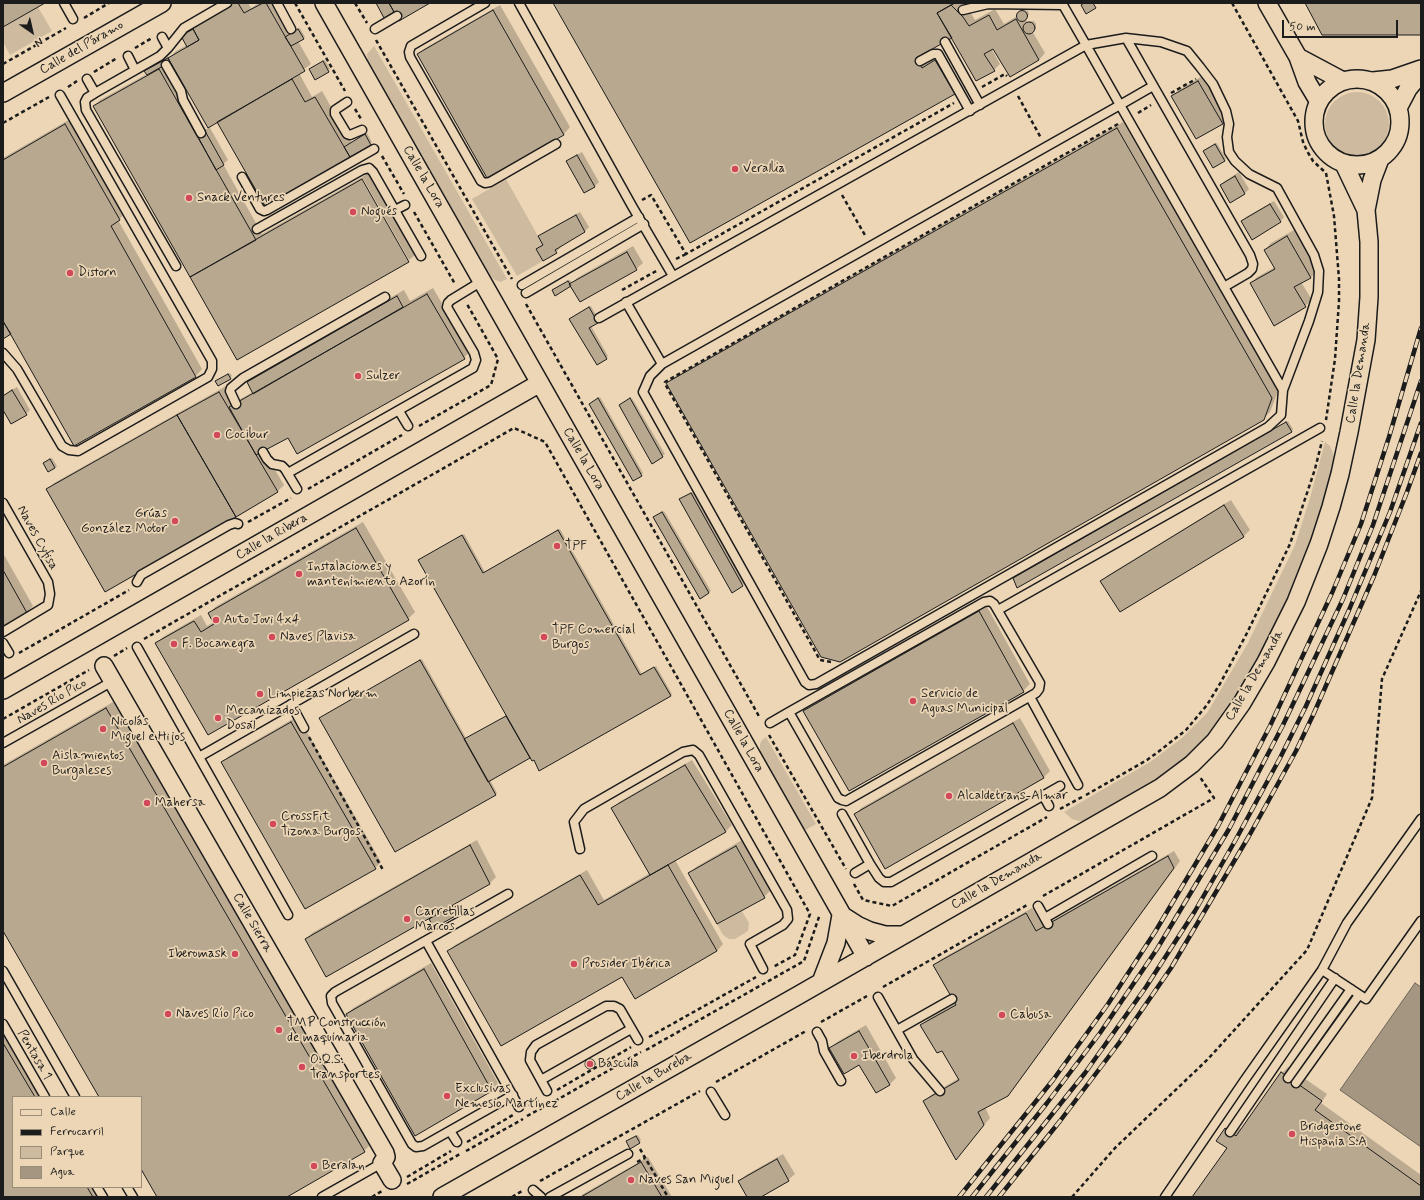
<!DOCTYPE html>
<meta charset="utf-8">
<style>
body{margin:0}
#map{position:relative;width:1424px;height:1200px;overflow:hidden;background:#ecd6b5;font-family:Mynerve,sans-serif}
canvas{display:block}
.frame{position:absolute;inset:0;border:4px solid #1c1c1c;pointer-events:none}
.legend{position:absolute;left:12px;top:1096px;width:130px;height:92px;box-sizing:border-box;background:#ecd6b5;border:1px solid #998c78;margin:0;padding:5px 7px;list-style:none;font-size:12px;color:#1c1c1c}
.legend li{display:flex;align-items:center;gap:8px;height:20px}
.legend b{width:20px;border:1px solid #998c78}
.north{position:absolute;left:12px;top:12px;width:40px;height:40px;-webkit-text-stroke:3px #ecd6b5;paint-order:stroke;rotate:146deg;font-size:11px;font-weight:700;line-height:16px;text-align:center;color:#1c1c1c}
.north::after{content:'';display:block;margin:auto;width:14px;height:18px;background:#1c1c1c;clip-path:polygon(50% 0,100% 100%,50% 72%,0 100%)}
.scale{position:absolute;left:1282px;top:20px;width:116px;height:18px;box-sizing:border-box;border:2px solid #1c1c1c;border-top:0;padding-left:5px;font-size:12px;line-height:14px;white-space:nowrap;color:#1c1c1c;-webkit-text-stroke:3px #ecd6b5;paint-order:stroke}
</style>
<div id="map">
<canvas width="1424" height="1200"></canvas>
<div class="frame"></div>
<ul class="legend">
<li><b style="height:5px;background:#ecd6b5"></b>Calle</li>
<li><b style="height:5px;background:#1c1c1c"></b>Ferrocarril</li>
<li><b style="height:11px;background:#cebb9f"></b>Parque</li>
<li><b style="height:11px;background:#a59681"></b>Agua</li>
</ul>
<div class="north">N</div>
<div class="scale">50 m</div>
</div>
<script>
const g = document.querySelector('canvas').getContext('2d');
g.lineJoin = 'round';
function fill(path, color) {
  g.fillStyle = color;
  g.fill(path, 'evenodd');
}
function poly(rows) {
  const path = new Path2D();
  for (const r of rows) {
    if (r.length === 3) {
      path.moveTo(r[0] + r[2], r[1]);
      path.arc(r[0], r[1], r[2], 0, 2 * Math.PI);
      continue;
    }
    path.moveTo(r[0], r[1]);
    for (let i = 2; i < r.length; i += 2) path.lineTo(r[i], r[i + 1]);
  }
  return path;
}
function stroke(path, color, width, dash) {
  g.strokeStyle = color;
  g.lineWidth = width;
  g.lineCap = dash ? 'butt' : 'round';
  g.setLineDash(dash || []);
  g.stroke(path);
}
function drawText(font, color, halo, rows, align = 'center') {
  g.font = font + ' Mynerve,sans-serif';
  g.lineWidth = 3.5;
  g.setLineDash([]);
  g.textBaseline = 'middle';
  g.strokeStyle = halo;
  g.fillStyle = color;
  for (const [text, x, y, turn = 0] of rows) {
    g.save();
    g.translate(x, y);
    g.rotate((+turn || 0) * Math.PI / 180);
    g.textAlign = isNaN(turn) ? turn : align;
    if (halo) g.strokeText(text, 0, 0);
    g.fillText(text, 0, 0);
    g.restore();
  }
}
const green = poly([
 [38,7,52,31,10,55,3,42,3,27],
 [374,46,507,279,501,282,495,280,491,277,368,61,367,54],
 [1357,124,32],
 [506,179,543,245,536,249,543,261,517,276,472,199],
 [1325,442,1330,446,1335,458,1312,540,1278,623,1248,678,1221,721,1195,750,1158,779,1085,821,1079,821,1072,819,1064,812,1150,762,1182,738,1207,713,1248,643,1295,545,1310,498],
 [766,737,816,824,804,831,760,754,760,744,762,740],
 [742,911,749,923,748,931,735,939,729,939,723,935,717,924]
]);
const water = poly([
 [1415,983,1421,987,1421,1147,1340,1090,1415,983]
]);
const shadow = poly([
 [230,3,248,3,251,8,259,3,276,3,293,33,300,28,305,37,298,41,311,64,299,73,312,97,322,91,351,142,367,133,372,142,350,156,217,121,209,126,228,160,223,164,262,234,361,178,407,261,409,261,237,358,94,106,100,100,147,74,147,69,171,56,176,51,187,45,184,35],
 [171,60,209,128,204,130,166,63],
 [554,3,961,3,969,10,975,20,995,9,1004,24,1017,16,1020,11,1025,10,1028,11,1029,14,1026,19,1027,22,1029,21,1034,21,1036,24,1036,27,1032,31,1045,53,1039,60,994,47,991,48,1000,64,994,70,952,36,923,53,928,62,942,55,961,87,954,93],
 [500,5,570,127,564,134,487,176,418,54,425,48],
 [325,60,330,69,316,78,312,67],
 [1204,75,1229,117,1223,123,1197,138,1172,96,1179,90],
 [72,118,126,213,118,220,202,369,196,376,75,445,11,333,3,338,3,325,5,323,3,319,3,158],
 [1123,122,1278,391,1270,412,1263,419,667,383,674,377],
 [1217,143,1226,159,1224,160,1204,151],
 [582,152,599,182,595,186,584,192,567,162,571,158],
 [1239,172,1249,189,1245,193,1230,202,1221,185,1225,181],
 [369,173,415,255,409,260,362,177],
 [1274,201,1284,217,1280,222,1242,221,1246,217],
 [580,212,589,227,585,231,559,246,560,248,556,252,537,249,543,244,539,236,544,232],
 [1294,230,1317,271,1311,277,1301,282,1312,300,1305,306,1251,283,1257,277,1275,267,1265,250,1271,243],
 [633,246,643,263,636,269,555,289,570,280,572,283,577,278],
 [433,288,470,351,464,358,288,436,263,450,284,485,278,491,105,591,47,490,54,483,226,386,235,402,253,392,248,382,254,376,404,290,410,301],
 [591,306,599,320,591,326,608,356,606,358,572,317],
 [230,373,232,376,230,378,218,380],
 [17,387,30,410,26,414,3,408,3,395],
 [600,397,643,473,641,475,592,402],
 [632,398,665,454,652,462,620,405],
 [1288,421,1293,429,1292,431,1018,586,1014,578,1015,576],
 [52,458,57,466,55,468,44,463],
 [693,492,744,583,742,585,682,498],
 [1231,500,1250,530,1244,536,1120,611,1101,581,1108,575],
 [664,511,711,591,700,598,656,516],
 [363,522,415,612,408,619,157,643,163,637,201,615,207,626,214,622,209,614,215,607],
 [560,529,642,674,656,666,672,694,670,696,534,759,530,757,490,780,497,793,495,794,320,718,422,659,466,738,507,716,419,560,464,534,485,572],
 [3,553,33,606,27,612,3,625],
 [986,605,1030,684,1023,691,850,790,804,711,810,705],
 [113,702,370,1145,364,1151,285,1197,159,1197,141,1167,141,1097,101,1097,3,929,3,765],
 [298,716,381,862,375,868,222,762,229,756],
 [1020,718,1050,771,1044,777,885,868,855,815,861,808],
 [692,760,732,825,726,831,675,860,723,944,717,951,623,976,448,952,455,945,587,870,604,900,650,873,613,809,619,802],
 [477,840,496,877,490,883,456,902,461,910,456,914,434,927,430,919,434,916,306,939,312,933],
 [742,840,770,891,764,897,690,873,696,867],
 [1174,851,1180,861,1014,1088,1007,1095,985,1107,990,1118,957,1158,924,1101,931,1095,959,1078,942,1050,922,1025,928,1019,956,1003,934,966,941,959,1032,908,1043,926],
 [431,963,498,1083,492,1090,416,1135,347,1014,353,1008],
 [866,1025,896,1078,890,1084,859,1063,831,1048,837,1042],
 [3,1026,45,1097,13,1097,13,1187,97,1187,103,1197,3,1197],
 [591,1063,4.5],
 [1288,1067,1327,1094,1321,1103,1421,1175,1421,1197,1193,1197,1228,1148,1226,1129,1232,1122,1241,1129,1282,1073],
 [638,1135,641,1140,639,1142,629,1140],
 [783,1154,795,1174,788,1180,759,1197,748,1197,739,1182,746,1175],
 [648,1157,672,1197,580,1197,583,1194]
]);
const building = poly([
 [3,3,45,3,3,27,3,3],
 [233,3,238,3,244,13,263,3,266,3,305,71,208,128,168,58,199,40,192,27,233,3],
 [376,3,389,3,394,12,384,18,376,3],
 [389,3,430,3,399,21,389,3],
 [553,3,955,3,937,13,952,38,916,58,922,68,935,60,955,94,690,243,553,3],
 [1084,3,1093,3,1096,8,1086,14,1081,5,1084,3],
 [1305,3,1421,3,1421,35,1322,35,1305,3],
 [951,5,963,17,969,26,989,15,997,30,1016,19,1039,60,1010,77,993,49,984,54,995,71,976,81,937,13,951,5],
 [493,10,564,135,487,178,417,54,493,10],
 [1022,16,5.5],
 [1029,28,6],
 [193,29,199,40,187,47,181,36,193,29],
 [298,29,304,39,291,46,285,37,298,29],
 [168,58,170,62,147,75,144,71,168,58],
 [323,61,329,72,315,80,309,69,323,61],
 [159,69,256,240,190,277,93,106,159,69],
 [292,79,305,102,315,97,350,157,265,206,217,122,292,79],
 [1198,81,1223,124,1196,139,1171,96,1198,81],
 [65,124,120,220,111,226,196,377,74,446,3,321,3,160,65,124],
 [1117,128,1272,398,1264,420,840,662,821,657,666,383,1117,128],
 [205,131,224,165,216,170,197,135,205,131],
 [365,134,371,145,350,157,344,147,365,134],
 [1215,144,1225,161,1213,168,1203,151,1215,144],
 [577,155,595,187,584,193,566,161,577,155],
 [1235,176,1245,194,1230,203,1220,185,1235,176],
 [362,179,409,262,237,360,190,277,362,179],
 [1270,204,1281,222,1252,240,1241,221,1270,204],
 [576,215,585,232,555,250,557,253,543,261,536,249,543,245,538,236,576,215],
 [1287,236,1311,278,1294,287,1306,307,1274,326,1250,283,1275,269,1264,250,1287,236],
 [627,252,637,270,580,302,569,284,627,252],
 [568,281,571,286,555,296,552,290,568,281],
 [427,294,465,359,297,454,288,438,256,455,229,407,427,294],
 [397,296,403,307,253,394,247,382,397,296],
 [589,307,598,323,589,328,607,359,597,365,569,319,589,307],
 [4,323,11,334,3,339,3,324,4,323],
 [228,374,231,379,218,386,215,381,228,374],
 [12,390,27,415,11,424,3,410,3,396,12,390],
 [219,392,278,492,236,517,177,415,219,392],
 [598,398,642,476,633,481,589,404,598,398],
 [630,398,663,457,652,464,619,405,630,398],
 [177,415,236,517,105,592,46,489,177,415],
 [1286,422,1292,432,1017,588,1013,578,1286,422],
 [50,459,55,468,48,472,43,463,50,459],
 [691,493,743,586,732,593,679,499,691,493],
 [1224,505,1244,537,1120,612,1100,581,1224,505],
 [662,512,709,593,700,599,653,517,662,512],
 [356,528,409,620,208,735,155,643,194,621,201,632,214,624,208,613,356,528],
 [558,530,640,675,654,667,671,696,539,771,534,760,532,761,418,560,462,535,483,573,558,530],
 [3,570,27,613,3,627,3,570],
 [979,611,1024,692,849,791,803,711,979,611],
 [420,660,496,795,395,852,319,718,420,660],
 [106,708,365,1152,287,1197,157,1197,141,1169,141,1097,99,1097,3,931,3,767,106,708],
 [506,716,530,758,488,782,464,739,506,716],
 [291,722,376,869,305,909,221,762,291,722],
 [1013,723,1044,778,885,869,854,814,1013,723],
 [685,765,726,832,650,875,611,808,685,765],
 [470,845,490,884,326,977,305,939,470,845],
 [736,846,765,898,717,924,688,873,736,846],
 [1168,856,1174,868,1008,1096,978,1112,984,1125,956,1160,923,1101,959,1080,942,1051,937,1053,920,1025,956,1005,933,965,1026,913,1036,931,1168,856],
 [668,865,717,951,635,999,622,977,501,1046,447,951,580,875,598,905,668,865],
 [452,906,457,915,434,928,429,919,452,906],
 [424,969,492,1091,415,1136,346,1014,424,969],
 [859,1031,890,1085,876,1093,859,1065,844,1074,829,1048,859,1031],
 [3,1043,35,1097,13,1097,13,1187,87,1187,93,1197,3,1197,3,1043],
 [590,1064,5],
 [1281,1072,1322,1101,1315,1110,1421,1186,1421,1197,1192,1197,1227,1148,1216,1141,1225,1128,1236,1136,1281,1072],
 [636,1136,640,1143,630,1149,626,1141,636,1136],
 [777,1159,789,1181,761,1197,747,1197,738,1181,777,1159],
 [641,1162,662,1197,581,1197,641,1162]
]);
const path = poly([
 [295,3,345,91],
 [355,3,367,23],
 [1232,3,1298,121,1303,142,1307,151,1313,161,1326,173,1334,216,1339,279,1339,301,1335,359,1326,420],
 [84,18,109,3],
 [376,40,512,279],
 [135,48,152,38],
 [3,64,66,28],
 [94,72,117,58],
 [68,87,77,81],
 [982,87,1005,74,1007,76],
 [1171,93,1196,79],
 [1018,96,1041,138],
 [355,109,361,119],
 [1138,113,1151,105],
 [3,123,49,97],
 [382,156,404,194],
 [842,195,866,237],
 [642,200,651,195,686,254,954,103],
 [414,212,455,284],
 [676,259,686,254],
 [622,290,658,270],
 [526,304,760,718],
 [419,426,491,385,498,359,467,304],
 [308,489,402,435],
 [248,522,291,498],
 [144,639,514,428,545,442,810,914,795,955,773,967],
 [19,653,129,590],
 [114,656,127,648],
 [831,662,820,660,665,384,665,382,1118,124],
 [3,719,89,670],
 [769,735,846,869],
 [309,737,383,870],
 [1086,795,1147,760,1158,752,1186,730,1207,705,1221,682,1247,633,1290,544,1315,469,1322,441],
 [1060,809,1082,797],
 [854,884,863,900,892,906,1047,817],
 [1043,896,1214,798,1200,777],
 [883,987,1027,905],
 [821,1022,867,996],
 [649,1037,756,977],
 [646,1050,804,961,820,914],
 [716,1082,806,1031],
 [557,1090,631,1047],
 [555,1101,641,1052],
 [529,1106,541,1099],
 [527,1116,551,1103],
 [467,1142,513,1115],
 [640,1149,668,1197],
 [466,1151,523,1119],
 [637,1162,645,1158],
 [407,1177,451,1151],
 [540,1181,700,1091],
 [407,1184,460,1154],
 [372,1197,382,1191],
 [512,1197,522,1191],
 [1072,1197,1115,1148,1208,1059,1307,950,1372,798,1382,679,1421,591]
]);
const service = poly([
 [64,3,73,19],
 [277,3,291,29],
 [485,3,411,46,409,52,410,57,481,181,485,183,490,182,556,144],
 [519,3,632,206,673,276],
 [1063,3,1063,5,1086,45,1126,38,1250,255,1253,264,1252,269,1248,273,1224,287],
 [963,10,988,4,1063,5],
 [375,29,397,16],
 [162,37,168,48],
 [1126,38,1161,42,1187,51,1200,67,1213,84,1226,111,1229,124,1227,137,1229,152,1235,161,1249,174,1277,188,1314,255,1319,271,1318,292,1309,321,1283,390],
 [945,42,980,105],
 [128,56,135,70],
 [920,61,933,54,938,54,970,111],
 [166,65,181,91,183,100,201,133],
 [87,79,95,93],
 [347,102,335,110,335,114,347,134,350,135,362,130],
 [242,177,260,209,264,211,267,210,374,149],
 [395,210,405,205],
 [257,229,362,170,369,168,373,172,421,256],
 [176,266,86,110,85,102,87,98,95,93,160,56,168,48,184,28,227,3],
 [522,285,639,217],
 [526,293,644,224],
 [626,302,662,364,650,376,643,392,805,682,809,685,816,684,1268,427,1281,415,1283,390,1120,105,662,364],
 [599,318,1086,45,1120,105,1153,86],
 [3,353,17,369,62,446,69,450,78,451,208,377,212,369,212,361,60,95],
 [236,404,230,391,231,388,243,378,385,297],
 [399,411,408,426],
 [263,452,267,459,272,464,282,466,285,469,297,489],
 [288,473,473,368,476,360,474,353,447,307,448,303,451,300,482,281],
 [3,503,48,582,50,594,48,605,3,632],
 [137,582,141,575,229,525,235,523,238,524],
 [998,610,1320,428],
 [3,643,9,653],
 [137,647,288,915],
 [1030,697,1078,785],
 [291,704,304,728],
 [770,723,789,712,984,602,990,601,994,604,1040,683,1039,689,1036,693,846,801,842,800,838,798,789,712],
 [3,743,113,681],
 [199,757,414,634],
 [1043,795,1049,806],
 [842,814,870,864],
 [580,849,574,822,584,809,683,752,693,750,699,755,787,910,788,919,783,925,750,944,763,969],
 [855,873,870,864,879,878,884,882,891,882,1060,786],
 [508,894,335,992,331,996,332,1003,412,1144,416,1147,423,1146,513,1095],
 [1038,906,1048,924],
 [1045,918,1152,856],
 [426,941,519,1107],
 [1322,970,1366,999,1421,921],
 [3,971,75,1097],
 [878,997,913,1059,940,1091],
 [3,1024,45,1097],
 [897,1030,952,999],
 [817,1032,822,1041,824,1051,841,1081],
 [1288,1078,1351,989],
 [541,1080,631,1029],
 [1296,1083,1359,995],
 [547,1091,530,1060,531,1052,536,1045,606,1006,614,1006,620,1009,638,1040],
 [711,1092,725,1115],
 [450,1131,457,1142],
 [1230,1132,1335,978],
 [97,1187,103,1197],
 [127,1187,133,1197],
 [533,1190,541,1197],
 [322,1197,382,1163],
 [550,1197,628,1154],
 [1165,1197,1244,1081,1322,970,1347,923,1421,819]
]);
const minor = poly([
 [324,3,866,957],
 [1267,3,1298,57,1307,82,1319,102],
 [1298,57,1343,81],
 [1357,122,43],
 [1373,81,1392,79,1421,69],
 [3,93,162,3],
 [1398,108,1408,89,1421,73],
 [1344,164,1366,210],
 [104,666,385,1153,386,1157,382,1163,392,1180],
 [3,690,540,383],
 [843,916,857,925,870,931,885,935,904,935],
 [821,982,836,943,841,915],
 [442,1197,797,996,1160,788,1192,764,1215,741,1242,703,1266,662,1296,602,1319,544,1331,507,1340,474,1349,432,1366,340,1369,297,1369,242,1366,210,1372,180,1380,159]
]);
const rail = poly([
 [959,1197,1053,1080,1108,1004,1155,932,1218,826,1270,726,1332,593,1361,524,1389,437,1421,328],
 [972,1197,1047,1103,1100,1033,1157,949,1229,829,1283,725,1343,599,1373,525,1421,381],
 [986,1197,1085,1073,1146,987,1195,911,1235,841,1280,758,1306,706,1349,610,1390,512,1421,423],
 [999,1197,1060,1121,1119,1043,1171,968,1249,836,1296,751,1314,713,1374,576,1407,492,1421,453]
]);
const markers = [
 [735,169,4,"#d1495b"],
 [189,198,4,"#d1495b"],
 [353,212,4,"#d1495b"],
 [70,273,4,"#d1495b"],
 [358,376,4,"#d1495b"],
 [217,435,4,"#d1495b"],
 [175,521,4,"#d1495b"],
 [557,546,4,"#d1495b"],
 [299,574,4,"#d1495b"],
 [216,620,4,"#d1495b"],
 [272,637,4,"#d1495b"],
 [544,637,4,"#d1495b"],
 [174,644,4,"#d1495b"],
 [260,694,4,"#d1495b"],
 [913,701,4,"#d1495b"],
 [218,718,4,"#d1495b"],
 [103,729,4,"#d1495b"],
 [44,763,4,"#d1495b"],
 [949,796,4,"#d1495b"],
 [147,803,4,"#d1495b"],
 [273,824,4,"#d1495b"],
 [407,919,4,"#d1495b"],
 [235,954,4,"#d1495b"],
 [574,964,4,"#d1495b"],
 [168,1014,4,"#d1495b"],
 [1002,1015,4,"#d1495b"],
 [279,1030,4,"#d1495b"],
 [854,1056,4,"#d1495b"],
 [590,1064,4,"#d1495b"],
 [302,1067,4,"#d1495b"],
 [447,1096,4,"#d1495b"],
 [1292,1134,4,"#d1495b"],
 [314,1166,4,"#d1495b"],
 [631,1180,4,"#d1495b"]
];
const streetNames = [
 ["Calle del Páramo",82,48,-30],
 ["Calle la Lora",423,177,60],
 ["Calle la Demanda",1359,373,-81],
 ["Calle la Lora",583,459,60],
 ["Calle la Ribera",272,537,-30],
 ["Naves Cyfisa",37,538,61],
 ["Calle la Demanda",1255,676,-60],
 ["Naves Río Pico",52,702,-30],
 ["Calle la Lora",743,741,61],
 ["Calle la Demanda",997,881,-30],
 ["Calle Sierra",252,923,60],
 ["Pentasa 1",34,1055,60],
 ["Calle la Bureba",654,1077,-30]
];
const poiNames = [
 ["Verallia",743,169],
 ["Snack Ventures",197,198],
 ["Nogués",361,212],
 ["Distorn",78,273],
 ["Sulzer",366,376],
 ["Cocibur",225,435],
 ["Grúas",167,514,"right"],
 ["González Motor",167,529,"right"],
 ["TPF",565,546],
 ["Instalaciones y",307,567],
 ["mantenimiento Azorín",307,582],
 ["Auto Jovi 4x4",224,620],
 ["TPF Comercial",552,630],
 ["Burgos",552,645],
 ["Naves Plavisa",280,637],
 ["F. Bocanegra",182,644],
 ["Limpiezas Norberm",268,694],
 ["Servicio de",921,694],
 ["Aguas Municipal",921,709],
 ["Mecanizados",226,711],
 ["Dosal",226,726],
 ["Nicolás",111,722],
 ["Miguel e Hijos",111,737],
 ["Aislamientos",52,756],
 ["Burgaleses",52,771],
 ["Alcaldetrans-Almar",957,796],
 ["Mahersa",155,803],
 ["CrossFit",281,817],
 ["Tizona Burgos",281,832],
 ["Carretillas",415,912],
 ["Marcos",415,927],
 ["Iberomask",227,954,"right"],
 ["Prosider Ibérica",582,964],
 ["Naves Río Pico",176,1014],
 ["Cabusa",1010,1015],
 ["TMP Construcción",287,1023],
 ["de maquinaria",287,1038],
 ["Iberdrola",862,1056],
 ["O.Q.S.",310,1060],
 ["Transportes",310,1075],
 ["Báscula",598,1064],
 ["Exclusivas",455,1089],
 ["Nemesio Martínez",455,1104],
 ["Bridgestone",1300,1127],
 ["Hispania S.A",1300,1142],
 ["Beralan",322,1166],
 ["Naves San Miguel",639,1180]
];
fill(green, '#cebb9f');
fill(water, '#a59681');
stroke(water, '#6e6559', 1);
fill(shadow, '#0003');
fill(building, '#b8a88f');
stroke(building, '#1c1c1c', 1);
stroke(service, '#1c1c1c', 11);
stroke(minor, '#1c1c1c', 20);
stroke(path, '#1c1c1c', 2.5, [4, 3]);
stroke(service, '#ecd6b5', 8);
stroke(minor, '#ecd6b5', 17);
stroke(rail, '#1c1c1c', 4.5);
stroke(rail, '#ecd6b5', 3, [9]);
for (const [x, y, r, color] of markers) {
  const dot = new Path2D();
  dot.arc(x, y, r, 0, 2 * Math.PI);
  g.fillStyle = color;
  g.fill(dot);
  stroke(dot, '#ecd6b5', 1.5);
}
drawText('13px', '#1c1c1c', '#ecd6b5', streetNames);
drawText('13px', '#1c1c1c', '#ecd6b5', poiNames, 'left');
</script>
